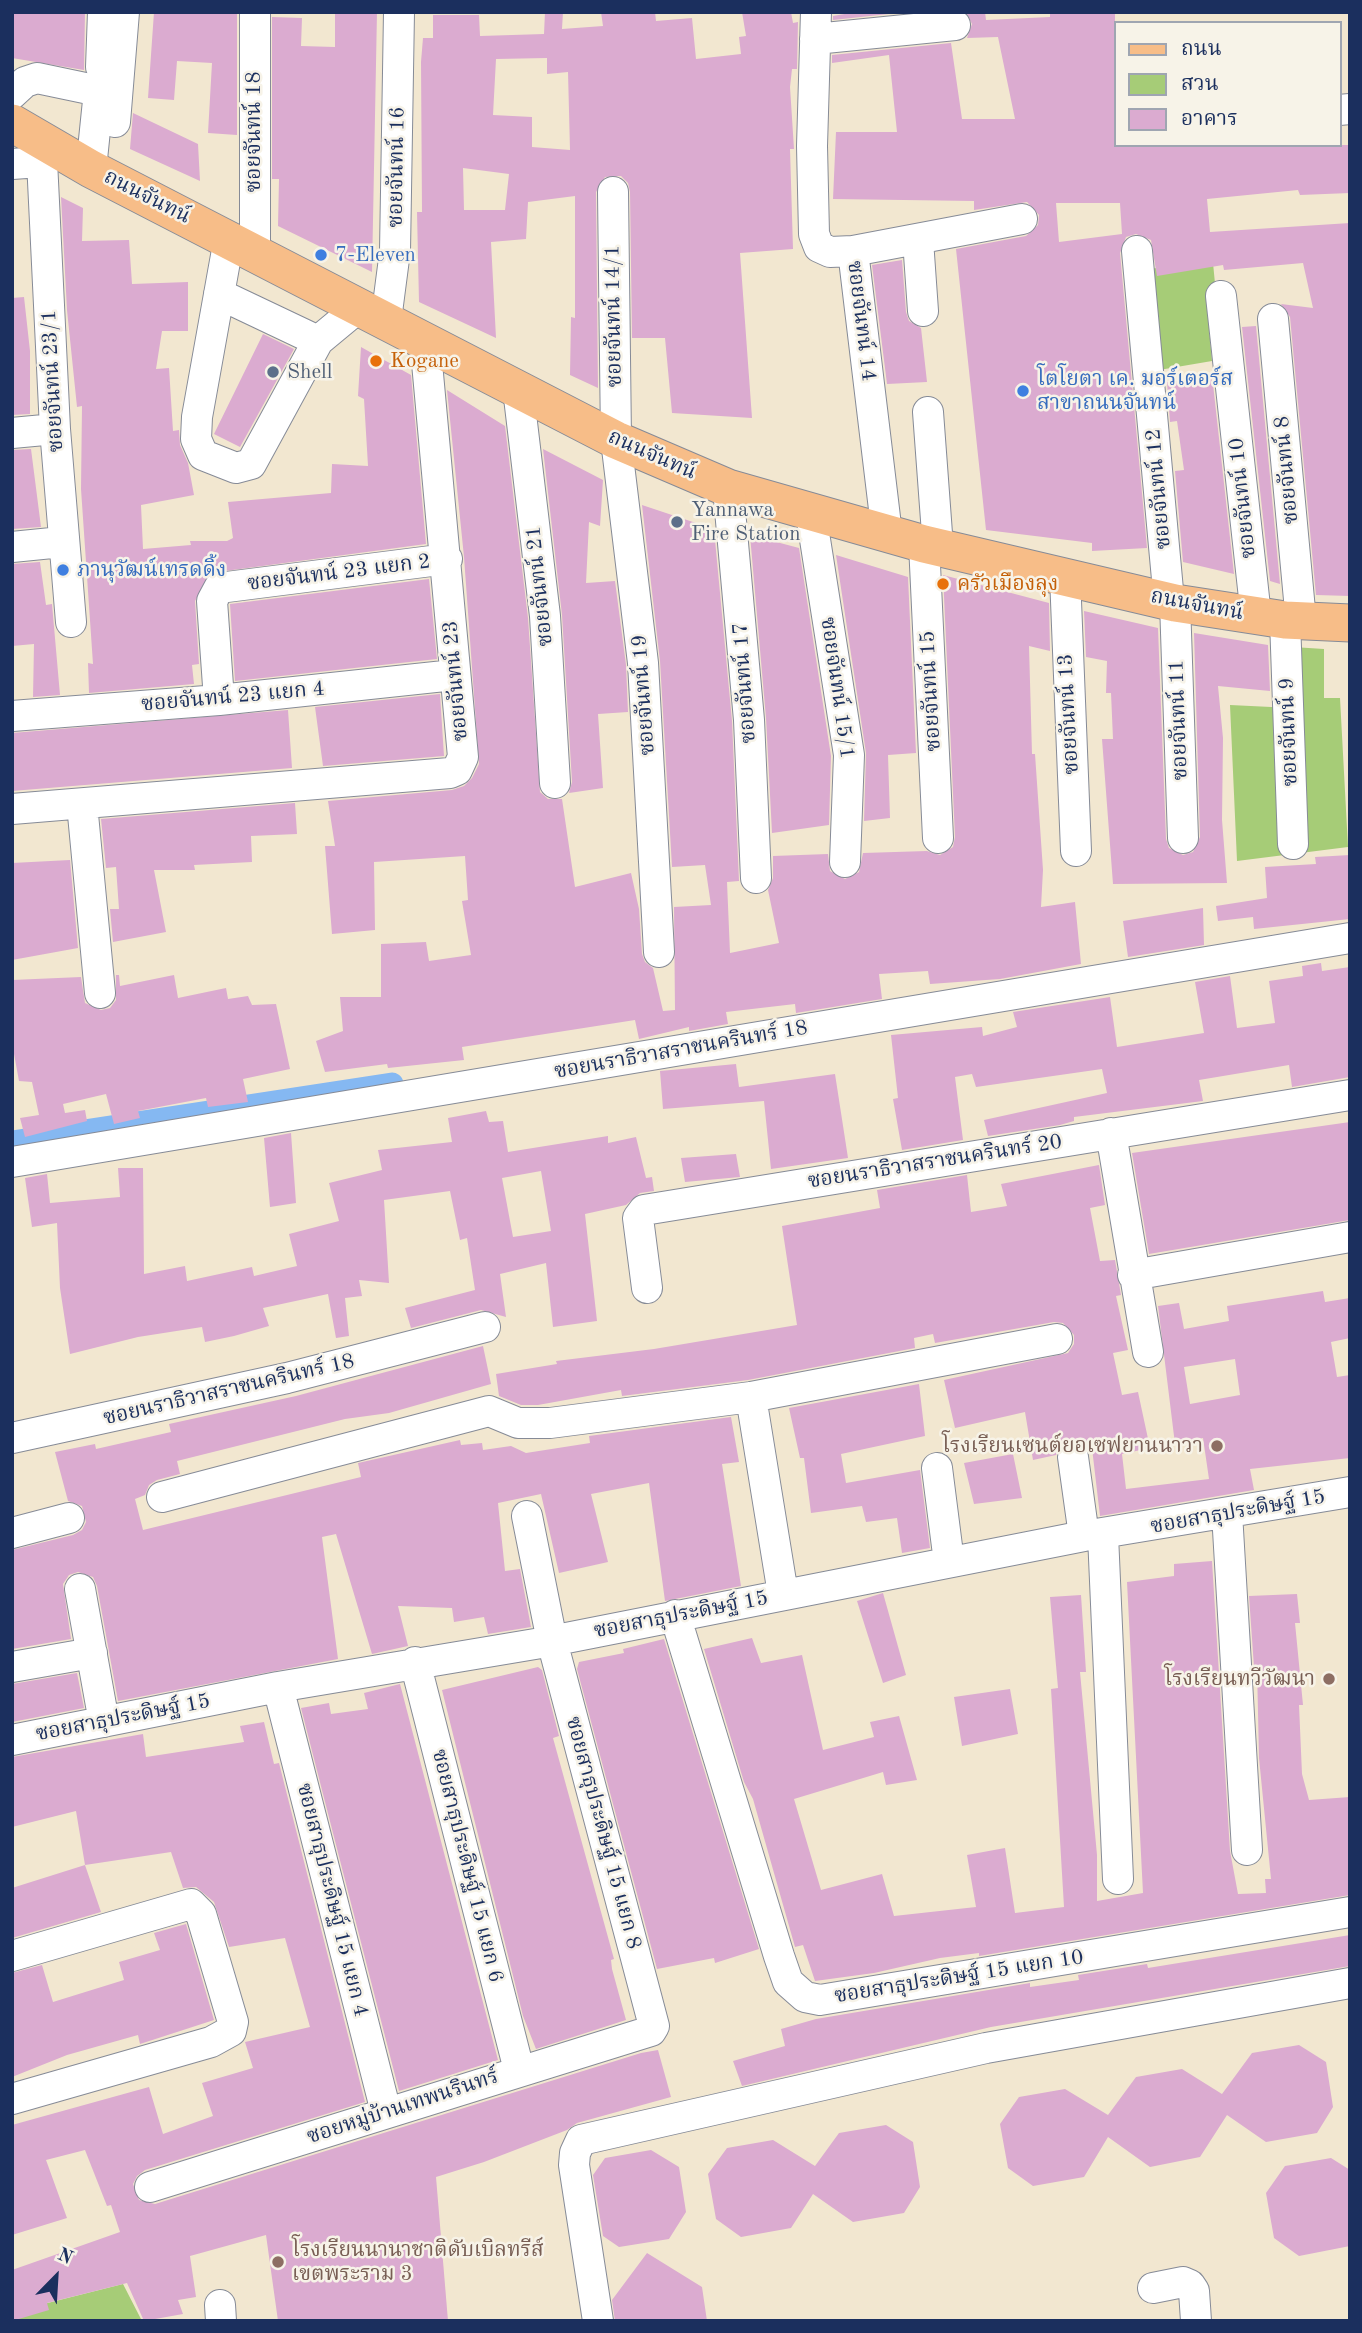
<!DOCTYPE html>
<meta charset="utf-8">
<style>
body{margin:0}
#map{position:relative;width:1362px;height:2333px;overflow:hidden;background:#f2e7d0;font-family:"Old Standard TT","Noto Serif Thai",serif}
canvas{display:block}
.frame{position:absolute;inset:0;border:14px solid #1b2f5e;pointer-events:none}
.legend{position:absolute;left:1114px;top:21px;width:228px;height:126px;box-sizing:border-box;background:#f7f3e8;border:2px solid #9fa5b1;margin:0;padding:9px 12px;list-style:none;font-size:21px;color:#1b2f5e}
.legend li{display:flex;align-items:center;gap:14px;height:35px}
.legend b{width:35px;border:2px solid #9fa5b1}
.north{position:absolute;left:21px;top:2242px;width:70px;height:70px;-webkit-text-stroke:5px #f7f3e8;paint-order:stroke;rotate:24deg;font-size:19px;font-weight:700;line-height:28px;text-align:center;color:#1b2f5e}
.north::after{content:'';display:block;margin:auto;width:24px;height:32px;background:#1b2f5e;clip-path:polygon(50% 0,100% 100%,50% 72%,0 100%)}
</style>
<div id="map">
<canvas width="1362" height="2333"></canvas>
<div class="frame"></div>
<ul class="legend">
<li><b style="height:9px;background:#f7bd88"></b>ถนน</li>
<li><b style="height:19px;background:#a6cc77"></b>สวน</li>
<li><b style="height:19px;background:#dbabd0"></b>อาคาร</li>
</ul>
<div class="north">N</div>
</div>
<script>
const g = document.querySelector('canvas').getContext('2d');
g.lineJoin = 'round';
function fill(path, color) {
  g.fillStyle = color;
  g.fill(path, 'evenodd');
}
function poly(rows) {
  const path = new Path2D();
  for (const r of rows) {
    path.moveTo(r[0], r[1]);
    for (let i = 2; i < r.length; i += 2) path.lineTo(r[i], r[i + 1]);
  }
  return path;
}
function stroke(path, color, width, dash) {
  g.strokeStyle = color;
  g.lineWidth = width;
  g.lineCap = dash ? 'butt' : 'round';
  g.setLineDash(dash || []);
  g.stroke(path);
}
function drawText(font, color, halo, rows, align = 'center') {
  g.font = font + ' "Old Standard TT","Noto Serif Thai",serif';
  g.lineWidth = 5;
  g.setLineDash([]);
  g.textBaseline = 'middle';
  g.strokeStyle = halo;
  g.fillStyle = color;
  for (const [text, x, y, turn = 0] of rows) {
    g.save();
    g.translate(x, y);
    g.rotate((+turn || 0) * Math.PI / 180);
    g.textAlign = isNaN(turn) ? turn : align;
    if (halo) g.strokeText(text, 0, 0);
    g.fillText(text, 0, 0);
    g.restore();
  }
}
const green = poly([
 [1213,263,1217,304,1207,305,1212,361,1159,370,1146,269],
 [1293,647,1324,649,1324,698,1340,698,1348,847,1237,861,1230,705,1292,708],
 [123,2284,142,2321,17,2321,16,2311]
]);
const canal = poly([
 [12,1142,392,1084]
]);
const building = poly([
 [12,12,85,12,84,70,12,58],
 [154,12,237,12,237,135,208,133,212,63,177,61,174,100,148,98],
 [335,12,377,12,372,272,278,226,279,179,272,179,272,17,302,18,301,46,335,47],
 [545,12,563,12,562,29,603,26,601,12,655,12,656,21,692,18,696,59,741,54,739,37,746,36,742,12,791,12,793,23,798,22,797,69,792,69,790,87,794,149,790,149,793,249,740,253,752,418,672,413,665,338,632,338,630,192,628,183,621,176,605,177,596,192,598,388,570,375,571,317,575,318,575,196,528,202,526,239,491,242,496,338,419,302,417,212,422,212,421,62,423,38,433,38,433,15,479,15,480,36,544,34],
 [547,58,547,74,568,72,570,150,532,147,532,117,493,115,496,59],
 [463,168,509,174,505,210,464,210],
 [856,12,907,12,833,20,833,16],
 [966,12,985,12,986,20,1050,17,1050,12,1115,12,1115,145,1350,145,1350,193,1300,195,1298,190,1207,199,1210,232,1350,223,1350,596,1316,595,1290,317,1281,304,1313,308,1303,263,1224,270,1223,265,1157,276,1151,240,1136,234,1126,237,1120,253,1147,548,1092,551,1092,543,986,530,956,249,1026,236,1038,225,1039,215,1027,202,974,210,974,201,833,199,836,132,897,132,889,55,832,63,832,55,951,43,962,119,1015,119,998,37,967,38,972,24],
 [1056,203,1120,203,1122,234,1059,242],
 [133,113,198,144,200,181,130,149],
 [61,197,83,208,82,241,129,240,132,284,188,282,188,331,162,331,156,369,169,368,173,431,179,430,180,445,188,463,194,495,141,505,143,549,191,545,190,541,227,541,233,538,228,502,331,493,332,464,368,466,364,399,358,396,361,347,411,375,426,544,210,573,195,601,199,664,192,665,194,684,89,693,88,663,93,664,81,489,82,406,77,407,67,310],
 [902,260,906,312,909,321,921,328,927,382,887,384,872,265],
 [24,297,30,351,30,414,12,415,12,298],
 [1256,326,1280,584,1270,581,1242,327],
 [263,334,294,349,240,447,214,434],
 [1212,375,1234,574,1183,562,1175,471,1184,470,1177,421,1170,422,1167,382],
 [447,390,505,426,528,618,540,792,548,799,562,799,575,887,631,873,639,909,642,954,645,962,653,968,663,1011,675,1010,674,907,711,905,705,865,672,867,660,661,642,505,714,529,732,721,739,881,727,882,730,953,779,943,768,890,773,878,773,856,828,854,830,871,845,879,859,872,863,853,927,851,940,855,953,847,955,837,943,575,1049,603,1050,651,1029,646,1032,754,1035,754,1043,870,1041,907,1075,902,1081,964,1000,979,930,984,928,971,879,974,882,999,796,1013,795,1004,726,1012,728,1024,689,1031,689,1027,639,1039,635,1020,462,1047,464,1060,388,1068,387,1064,325,1072,316,1041,343,1031,340,997,381,997,381,944,426,942,429,961,471,955,462,901,468,900,465,856,374,862,375,930,332,934,325,846,335,846,328,801,452,790,464,786,472,778,479,764,464,557],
 [31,449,41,527,12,529,12,450],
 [543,449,603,480,600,526,589,522,586,583,615,581,626,665,628,712,598,714,603,788,569,793,572,782,562,615],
 [750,535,799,548,831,756,829,825,772,833,766,718],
 [836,555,908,577,916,753,888,755,890,818,864,821,866,753],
 [40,562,46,605,52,604,60,695,33,697,34,644,12,646,12,564],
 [429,579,437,659,235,681,230,604],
 [1084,611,1158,628,1166,839,1169,848,1183,855,1193,852,1200,837,1194,633,1268,645,1270,691,1218,686,1223,738,1222,820,1227,883,1113,884,1102,739,1113,739,1111,693,1106,693,1107,661,1086,657],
 [440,694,444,756,323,766,315,707],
 [288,710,292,768,12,791,12,733],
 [295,803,297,834,251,836,252,862,194,865,195,870,154,870,166,932,113,942,110,909,119,909,116,867,106,868,101,819],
 [1350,855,1350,919,1254,929,1253,917,1218,921,1216,906,1267,898,1265,867,1316,864,1315,857],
 [70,860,78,948,12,960,12,863],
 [1203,908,1204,945,1128,957,1123,921],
 [1321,963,1322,971,1350,967,1350,1077,1292,1087,1289,1065,1199,1080,1203,1101,1074,1117,1074,1121,1060,1125,988,1136,984,1120,1107,1093,1102,1069,976,1087,972,1074,955,1077,963,1140,902,1150,893,1099,898,1098,891,1035,982,1027,983,1036,1017,1027,1013,1012,1110,997,1117,1047,1204,1033,1195,982,1230,976,1237,1028,1275,1023,1269,981,1303,976,1302,966],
 [116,975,119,975,120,986,174,975,178,998,226,988,228,999,248,996,252,1005,276,1004,290,1069,243,1079,248,1102,208,1107,206,1098,138,1111,140,1118,114,1124,106,1094,63,1104,65,1113,85,1110,87,1121,25,1137,20,1118,39,1115,32,1082,19,1081,12,1043,12,980,81,977,85,1003,101,1010,110,1008,116,1000],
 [736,1064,739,1087,835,1074,848,1158,771,1169,764,1101,663,1109,660,1071],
 [486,1111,489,1122,503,1121,508,1152,608,1136,608,1143,636,1137,646,1178,652,1177,654,1191,640,1193,626,1205,585,1214,597,1321,553,1327,546,1263,500,1274,506,1317,481,1310,411,1328,405,1308,475,1290,467,1238,460,1240,450,1191,384,1200,389,1283,359,1280,362,1296,345,1298,349,1336,336,1338,328,1294,263,1308,269,1326,234,1336,205,1342,202,1327,138,1337,70,1354,60,1288,57,1223,32,1227,25,1178,47,1174,50,1203,120,1197,118,1168,143,1168,144,1274,185,1266,187,1281,252,1267,254,1276,297,1266,289,1234,339,1221,329,1183,382,1170,378,1150,452,1142,448,1118],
 [541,1171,551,1231,513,1237,502,1178],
 [1350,1122,1350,1220,1149,1254,1132,1153],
 [291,1133,296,1203,270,1207,264,1138],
 [736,1154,740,1177,685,1182,681,1158],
 [1099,1165,1105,1205,1090,1208,1100,1261,1115,1260,1121,1295,1116,1296,1128,1350,1113,1353,1122,1395,1138,1392,1150,1448,1122,1454,1126,1489,1209,1479,1203,1438,1175,1444,1158,1306,1179,1303,1184,1329,1229,1321,1227,1306,1323,1291,1325,1302,1350,1298,1350,1338,1331,1342,1337,1377,1350,1375,1350,1458,1250,1469,1254,1490,1100,1516,1092,1448,1070,1440,1062,1444,1056,1455,1033,1460,1025,1412,955,1428,944,1380,1068,1353,1074,1344,1074,1335,1063,1323,1054,1322,935,1343,933,1334,914,1338,915,1348,748,1380,622,1396,621,1390,538,1405,521,1405,499,1396,496,1374,557,1364,556,1361,654,1349,797,1325,782,1226,880,1208,877,1190,967,1175,971,1212,1007,1206,1001,1184],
 [1235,1359,1240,1395,1190,1404,1184,1367],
 [483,1346,491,1384,389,1413,345,1419,177,1461,180,1474,157,1480,149,1485,145,1495,135,1499,143,1530,361,1477,358,1463,460,1440,461,1445,482,1443,483,1450,511,1446,526,1453,590,1443,589,1436,731,1417,739,1462,722,1464,741,1586,665,1601,649,1483,591,1494,608,1562,559,1573,541,1494,498,1503,505,1571,520,1569,531,1627,488,1634,484,1617,454,1622,452,1608,398,1606,408,1646,372,1654,336,1534,322,1537,338,1659,118,1701,97,1586,93,1577,78,1572,69,1575,63,1584,71,1639,12,1649,12,1550,73,1535,82,1530,86,1522,82,1506,68,1501,55,1452,95,1444,96,1449,171,1432,169,1424,296,1396],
 [919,1384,925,1436,841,1454,846,1483,920,1470,930,1548,902,1553,897,1518,866,1522,862,1506,811,1513,804,1458,800,1458,789,1408],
 [1013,1454,1022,1498,974,1504,964,1463],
 [1212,1561,1230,1851,1238,1894,1266,1893,1265,1879,1271,1879,1259,1758,1257,1667,1254,1667,1249,1596,1297,1594,1300,1623,1295,1623,1303,1705,1299,1705,1302,1774,1309,1800,1350,1797,1350,1895,979,1956,979,1953,940,1958,874,1973,815,1981,803,1945,795,1947,753,1799,744,1782,704,1649,752,1638,761,1663,802,1655,823,1750,874,1737,870,1722,899,1716,917,1780,886,1785,883,1772,794,1799,821,1890,882,1874,894,1916,976,1907,967,1855,1005,1848,1015,1913,1064,1907,1051,1689,1058,1688,1050,1597,1081,1595,1086,1672,1080,1672,1097,1855,1097,1901,1143,1893,1127,1582,1174,1576,1174,1564],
 [883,1593,906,1675,883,1683,857,1601],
 [664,1639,759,1949,715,1963,714,1958,657,1969,577,1669,579,1662,624,1653,623,1649],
 [538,1667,542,1670,559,1736,553,1738,614,1959,611,1960,612,1969,626,2020,536,2049,523,2016,442,1690],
 [77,1673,84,1708,12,1722,12,1684],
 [400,1684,498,2060,399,2091,301,1708,329,1703,331,1714,368,1709,364,1693],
 [1010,1689,1018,1734,962,1746,954,1697],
 [264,1722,274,1764,279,1763,365,2102,145,2170,137,2176,133,2184,139,2200,155,2204,641,2053,658,2050,671,2097,577,2123,567,2130,484,2162,436,2177,448,2321,278,2321,266,2235,190,2256,196,2297,178,2300,183,2314,144,2321,127,2283,47,2303,49,2310,12,2321,12,2270,120,2232,111,2205,107,2206,85,2150,46,2160,67,2218,12,2235,12,2125,149,2087,163,2134,213,2116,202,2083,253,2068,245,2042,310,2027,285,1938,229,1947,214,1902,196,1887,183,1888,171,1852,85,1865,76,1811,12,1827,12,1757,143,1734,146,1757,244,1742,240,1726],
 [85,1865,101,1912,12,1938,12,1888],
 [186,1924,214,2020,140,2044,138,2035,67,2055,12,2077,12,1973,42,1965,53,2002,124,1980,119,1962,160,1950,154,1933],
 [1350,1935,1350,1966,991,2027,742,2086,733,2061,785,2046,781,2029,816,2019,1030,1983,1030,1987,1079,1980,1078,1975,1147,1964,1148,1968],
 [1299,2045,1326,2062,1333,2107,1317,2133,1266,2142,1227,2115,1200,2157,1150,2167,1108,2137,1084,2177,1033,2186,1008,2168,1000,2124,1019,2097,1065,2089,1108,2115,1136,2077,1182,2069,1222,2094,1252,2053],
 [886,2125,913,2142,920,2187,904,2213,853,2222,813,2194,791,2228,741,2237,716,2219,708,2174,727,2148,773,2140,815,2166,839,2133],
 [651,2150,679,2167,686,2212,669,2239,619,2247,603,2236,593,2175,605,2158],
 [1331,2158,1350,2170,1350,2246,1299,2256,1274,2238,1266,2193,1285,2166],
 [647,2253,702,2287,707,2321,615,2321,612,2300]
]);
const minor = poly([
 [816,12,812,146,814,234,819,247,830,252,853,251,1022,219],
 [815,39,955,25],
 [101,67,103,12],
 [12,94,25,82,37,78,99,91,91,169],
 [1339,110,1350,109],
 [115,122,124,12],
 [41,140,55,429,71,622],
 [12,164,40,162],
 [613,192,616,440,643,663,659,952],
 [229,239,197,417,196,439,203,455,236,468,251,464,318,341,359,307],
 [918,240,923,311],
 [853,251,887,534],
 [1137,251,1169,601],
 [255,252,255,12],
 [219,294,318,341],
 [1221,296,1256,616],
 [1273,319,1301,621],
 [386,320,395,251,399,12],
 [518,389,545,616,555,783],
 [928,412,938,547],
 [12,433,55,429],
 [728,488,749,720,756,878],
 [811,514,849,755,845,862],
 [924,544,938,838],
 [12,547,62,542],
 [1065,576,1076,851],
 [1175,603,1183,838],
 [1285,620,1293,844],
 [219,700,212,601,219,588,447,559],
 [12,716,219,700,454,675],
 [82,804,100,993],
 [12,809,450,773,457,770,463,757,462,746,425,341],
 [1111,1133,1148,1352],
 [12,1162,1350,938],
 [1133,1275,1350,1237],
 [647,1288,638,1218,644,1210,1350,1095],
 [751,1397,783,1594],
 [12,1438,287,1378,485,1327],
 [1073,1457,1084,1536],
 [937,1468,949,1562],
 [162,1497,489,1411,518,1423,550,1423,751,1397,1057,1339],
 [1227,1513,1247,1850],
 [12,1533,69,1518],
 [1103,1535,1118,1879],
 [80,1589,104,1722],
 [675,1615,779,1956,788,1982,805,1997,820,2000,1350,1912],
 [415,1662,519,2070],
 [12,1667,92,1653],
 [278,1687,386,2112],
 [12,1740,278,1687,541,1643,1084,1536,1350,1492],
 [12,1956,191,1904,201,1914,233,2022,231,2031,211,2042,12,2099],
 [150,2187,651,2031,654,2026,552,1641,527,1516],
 [1153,2288,1183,2282,1190,2285,1194,2291,1196,2321],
 [220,2305,221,2321],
 [598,2321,574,2165,575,2153,581,2140,986,2048,1350,1983]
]);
const major = poly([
 [12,123,91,169,616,440,728,488,924,544,1175,603,1285,620,1350,623]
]);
const markers = [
 [321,255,7,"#3f7fe0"],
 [376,361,7,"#e8710a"],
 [273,372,7,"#5c6f8a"],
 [1023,391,7,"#3f7fe0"],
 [677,522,7,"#5c6f8a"],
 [63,570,7,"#3f7fe0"],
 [943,584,7,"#e8710a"],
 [1217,1446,7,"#8d6e63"],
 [1329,1679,7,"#8d6e63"],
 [278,2262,7,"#8d6e63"]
];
const streetNames = [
 ["ซอยจันทน์ 18",254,132,-90],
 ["ซอยจันทน์ 16",397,167,-89],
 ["ถนนจันทน์",147,197,27],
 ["ซอยจันทน์ 14/1",614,316,-91],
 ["ซอยจันทน์ 14",861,321,83],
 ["ซอยจันทน์ 23/1",53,381,-93],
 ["ถนนจันทน์",652,455,24],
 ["ซอยจันทน์ 8",1287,470,-95],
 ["ซอยจันทน์ 12",1159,489,-95],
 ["ซอยจันทน์ 10",1243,498,-96],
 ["ซอยจันทน์ 23 แยก 2",339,573,-7],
 ["ซอยจันทน์ 21",540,586,-96],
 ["ถนนจันทน์",1197,605,11],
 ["ซอยจันทน์ 23",456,681,-95],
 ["ซอยจันทน์ 17",745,683,-94],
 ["ซอยจันทน์ 15/1",837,688,82],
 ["ซอยจันทน์ 15",931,691,-93],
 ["ซอยจันทน์ 19",644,695,-94],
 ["ซอยจันทน์ 23 แยก 4",233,697,-5],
 ["ซอยจันทน์ 13",1069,714,-93],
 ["ซอยจันทน์ 11",1179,720,-92],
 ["ซอยจันทน์ 9",1289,732,-92],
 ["ซอยนราธิวาสราชนครินทร์ 18",681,1050,-10],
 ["ซอยนราธิวาสราชนครินทร์ 20",935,1162,-9],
 ["ซอยนราธิวาสราชนครินทร์ 18",229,1390,-13],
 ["ซอยสาธุประดิษฐ์ 15",1238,1512,-10],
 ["ซอยสาธุประดิษฐ์ 15",681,1615,-11],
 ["ซอยสาธุประดิษฐ์ 15",123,1718,-11],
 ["ซอยสาธุประดิษฐ์ 15 แยก 8",603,1833,75],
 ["ซอยสาธุประดิษฐ์ 15 แยก 6",467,1866,76],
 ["ซอยสาธุประดิษฐ์ 15 แยก 4",332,1900,76],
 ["ซอยสาธุประดิษฐ์ 15 แยก 10",959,1977,-9],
 ["ซอยหมู่บ้านเทพนรินทร์",403,2107,-18]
];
const shopNames = [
 ["7-Eleven",335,255],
 ["โตโยตา เค. มอร์เตอร์ส",1037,379],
 ["สาขาถนนจันทน์",1037,403],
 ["ภานุวัฒน์เทรดดิ้ง",77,570]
];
const foodNames = [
 ["Kogane",390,361],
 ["ครัวเมืองลุง",957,584]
];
const serviceNames = [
 ["Shell",287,372],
 ["Yannawa",691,510],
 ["Fire Station",691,534]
];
const educationNames = [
 ["โรงเรียนเซนต์ยอเซฟยานนาวา",1203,1446],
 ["โรงเรียนทวีวัฒนา",1315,1679],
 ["โรงเรียนนานาชาติดับเบิลทรีส์",292,2250,"left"],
 ["เขตพระราม 3",292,2274,"left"]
];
fill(green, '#a6cc77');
stroke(canal, '#85b8f2', 23);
fill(building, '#dbabd0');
stroke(minor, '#868b97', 32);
stroke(major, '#868b97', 39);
stroke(minor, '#fff', 30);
stroke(major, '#f7bd88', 37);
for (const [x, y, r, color] of markers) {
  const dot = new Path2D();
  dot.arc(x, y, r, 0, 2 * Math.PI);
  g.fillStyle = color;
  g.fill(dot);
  stroke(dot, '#f7f3e8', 2.5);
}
drawText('21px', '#1b2f5e', '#f7f3e8', streetNames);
drawText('21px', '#366cbe', '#f7f3e8', shopNames, 'left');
drawText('21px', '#c56008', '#f7f3e8', foodNames, 'left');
drawText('21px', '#4e5e75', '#f7f3e8', serviceNames, 'left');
drawText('21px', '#785e54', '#f7f3e8', educationNames, 'right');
</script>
